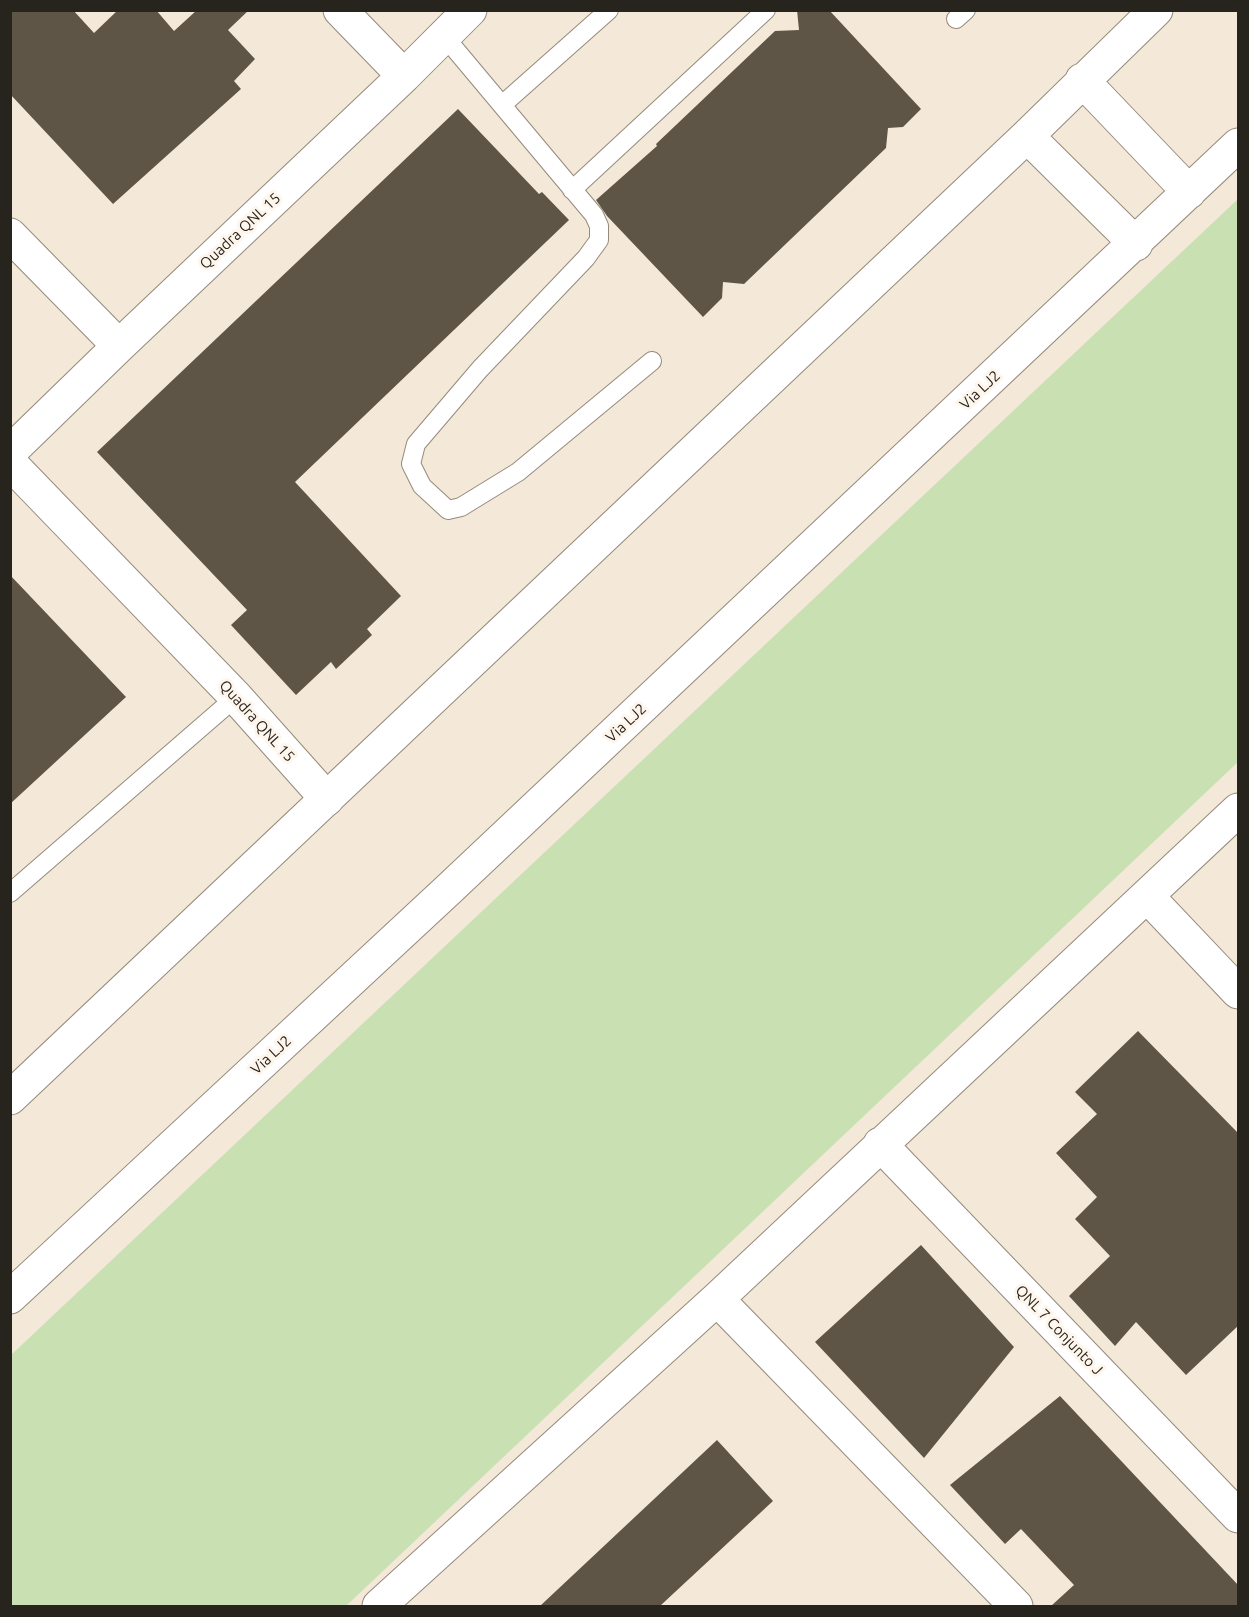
<!DOCTYPE html>
<style>
body{margin:0}
#map{position:relative;width:1249px;height:1617px;overflow:hidden;background:#f4e8d8;font-family:Ubuntu,sans-serif}
canvas{display:block}
.frame{position:absolute;inset:0;border:12px solid #27231d;pointer-events:none}
</style>
<div id="map">
<canvas width="1249" height="1617"></canvas>
<div class="frame"></div>
</div>
<script>
const g = document.querySelector('canvas').getContext('2d');
g.lineJoin = 'round';
function fill(path, color) {
  g.fillStyle = color;
  g.fill(path, 'evenodd');
}
function poly(rows) {
  const path = new Path2D();
  for (const r of rows) {
    path.moveTo(r[0], r[1]);
    for (let i = 2; i < r.length; i += 2) path.lineTo(r[i], r[i + 1]);
  }
  return path;
}
function stroke(path, color, width, dash) {
  g.strokeStyle = color;
  g.lineWidth = width;
  g.lineCap = dash ? 'butt' : 'round';
  g.setLineDash(dash || []);
  g.stroke(path);
}
function drawText(font, color, halo, rows, align = 'center') {
  g.font = font + ' Ubuntu,sans-serif';
  g.lineWidth = 6;
  g.setLineDash([]);
  g.textBaseline = 'middle';
  g.strokeStyle = halo;
  g.fillStyle = color;
  for (const [text, x, y, turn = 0] of rows) {
    g.save();
    g.translate(x, y);
    g.rotate((+turn || 0) * Math.PI / 180);
    g.textAlign = isNaN(turn) ? turn : align;
    if (halo) g.strokeText(text, 0, 0);
    g.fillText(text, 0, 0);
    g.restore();
  }
}
const green = poly([
 [1238,199,1238,762,346,1606,11,1606,11,1355]
]);
const building = poly([
 [10,10,73,10,94,33,118,10,156,10,174,31,197,10,249,10,228,30,255,59,234,81,241,89,113,204,10,94],
 [797,10,829,10,921,109,903,127,888,128,886,148,744,284,723,282,722,298,703,317,607,216,596,200,657,146,656,144,775,31,799,30],
 [458,109,539,194,542,192,569,220,295,482,401,596,367,629,372,635,336,669,331,662,296,695,231,625,247,610,97,452],
 [10,575,126,697,10,804],
 [1138,1031,1239,1134,1239,1325,1186,1375,1136,1322,1115,1346,1069,1296,1110,1256,1075,1219,1097,1197,1056,1153,1097,1114,1075,1092],
 [921,1245,1014,1347,924,1458,815,1342],
 [1060,1396,1239,1586,1239,1606,1051,1606,1074,1585,1021,1529,1005,1544,950,1485],
 [717,1440,773,1501,660,1606,540,1606]
]);
const lane = poly([
 [956,19,966,10],
 [444,36,594,215,599,226,599,240,586,258,480,369,416,444,411,464,422,486,448,510,461,507,518,472,652,361],
 [502,105,609,10],
 [572,190,766,10],
 [10,893,236,697]
]);
const street = poly([
 [340,10,404,76],
 [10,235,119,346],
 [10,452,119,346,404,76,470,10],
 [10,463,236,697,327,799],
 [1147,896,1238,992],
 [880,1144,1238,1516],
 [717,1299,1016,1606],
 [379,1606,717,1299,1238,810]
]);
const secondary = poly([
 [1082,80,1189,192],
 [1027,136,1136,244],
 [10,1098,1027,136,1156,10],
 [10,1297,448,890,1238,145]
]);
const streetNames = [
 ["Quadra QNL 15",240,231,-43],
 ["Via LJ2",980,390,-43],
 ["Quadra QNL 15",257,721,48],
 ["Via LJ2",626,723,-43],
 ["Via LJ2",271,1055,-43],
 ["QNL 7 Conjunto J",1059,1330,46]
];
fill(green, '#c9e0b2');
fill(building, '#5f5547');
stroke(lane, '#958a7b', 20);
stroke(street, '#958a7b', 35);
stroke(secondary, '#958a7b', 35);
stroke(lane, '#fff', 18);
stroke(street, '#fff', 33);
stroke(secondary, '#fff', 33);
drawText('15px', '#27231d', '#fef6ec', streetNames);
</script>
